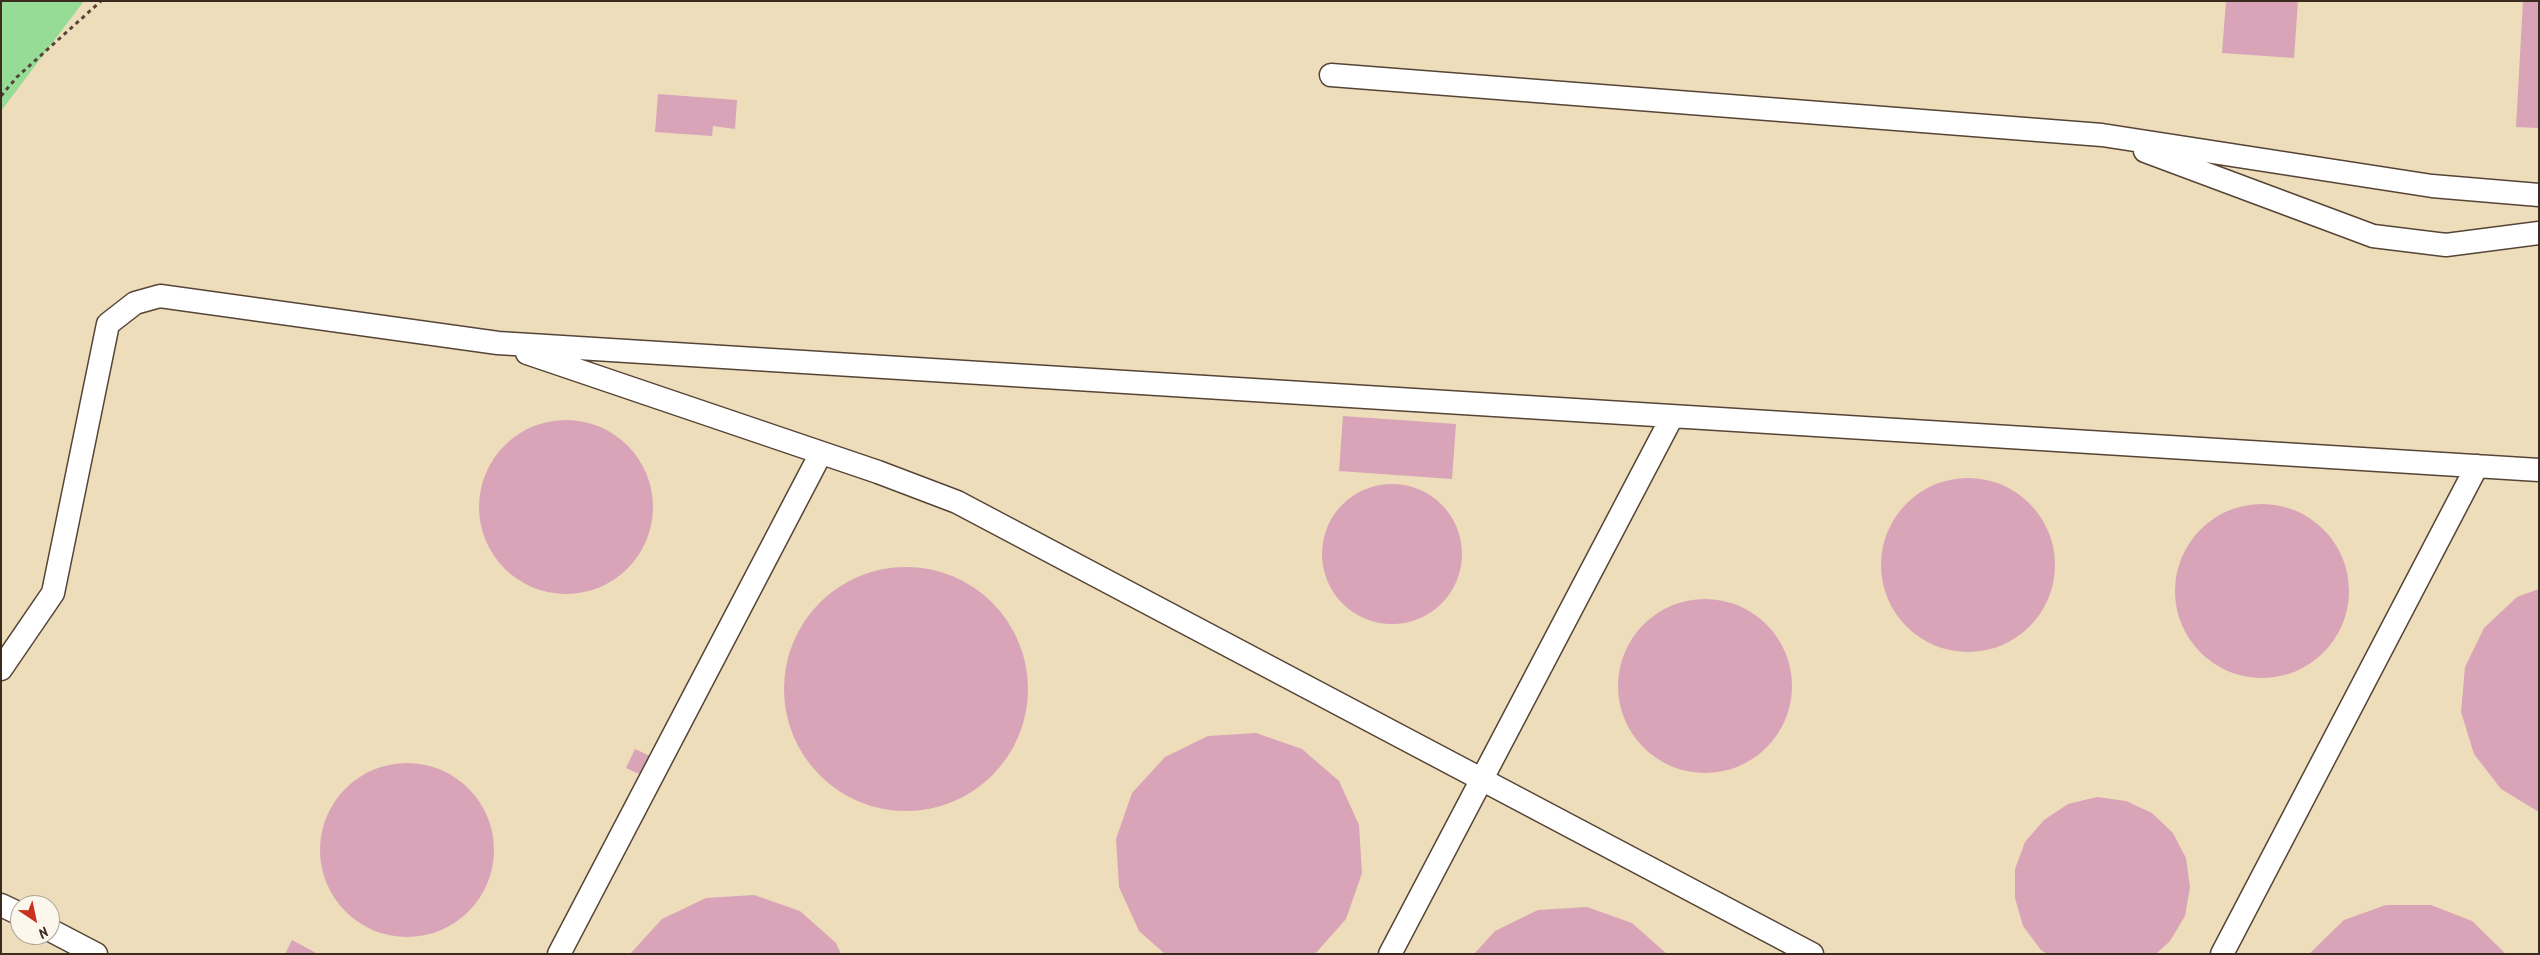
<!DOCTYPE html>
<style>
body{margin:0}
#map{position:relative;width:2540px;height:955px;overflow:hidden;background:#edddbb;font-family:Kalam,sans-serif}
canvas{display:block}
.frame{position:absolute;inset:0;border:2px solid #3b2a1e;pointer-events:none}
.north{position:absolute;left:10px;top:895px;width:50px;height:50px;box-sizing:border-box;background:#fbf7ec;border:1px solid #aea59a;border-radius:50%;rotate:146deg;font-size:14px;font-weight:700;line-height:20px;text-align:center;color:#3b2a1e}
.north::after{content:'';display:block;margin:auto;width:18px;height:22px;background:#c8321e;clip-path:polygon(50% 0,100% 100%,50% 72%,0 100%)}
</style>
<div id="map">
<canvas width="2540" height="955"></canvas>
<div class="frame"></div>
<div class="north">N</div>
</div>
<script>
const g = document.querySelector('canvas').getContext('2d');
g.lineJoin = 'round';
function fill(path, color) {
  g.fillStyle = color;
  g.fill(path, 'evenodd');
}
function poly(rows) {
  const path = new Path2D();
  for (const r of rows) {
    if (r.length === 3) {
      path.moveTo(r[0] + r[2], r[1]);
      path.arc(r[0], r[1], r[2], 0, 2 * Math.PI);
      continue;
    }
    path.moveTo(r[0], r[1]);
    for (let i = 2; i < r.length; i += 2) path.lineTo(r[i], r[i + 1]);
  }
  return path;
}
function stroke(path, color, width, dash) {
  g.strokeStyle = color;
  g.lineWidth = width;
  g.lineCap = dash ? 'butt' : 'round';
  g.setLineDash(dash || []);
  g.stroke(path);
}
const green = poly([
 [1,1,84,1,1,111]
]);
const building = poly([
 [2226,1,2298,1,2294,58,2222,53],
 [2523,1,2539,1,2539,128,2516,127],
 [658,94,737,100,735,129,713,126,712,136,655,132],
 [1343,416,1456,424,1452,479,1339,471],
 [566,507,87],
 [1968,565,87],
 [1392,554,70],
 [2262,591,87],
 [906,689,122],
 [2539,589,2539,812,2501,789,2474,754,2461,712,2465,667,2484,628,2517,597],
 [1705,686,87],
 [1256,733,1302,749,1339,781,1359,825,1362,873,1346,919,1315,954,1165,954,1139,931,1119,887,1116,839,1132,793,1165,757,1208,736],
 [635,749,650,756,641,775,626,768],
 [407,850,87],
 [2097,797,2126,801,2152,813,2173,833,2186,858,2190,887,2185,916,2170,941,2156,954,2047,954,2041,950,2023,926,2015,898,2015,869,2025,842,2044,820,2068,804],
 [754,895,800,911,836,943,841,954,630,954,662,919,706,898],
 [2386,905,2431,905,2472,921,2506,954,2309,954,2344,920],
 [1587,907,1632,923,1667,954,1474,954,1495,931,1538,910],
 [292,940,318,954,285,954]
]);
const path = poly([
 [1,96,17,77,101,1]
]);
const service = poly([
 [1331,75,2102,135,2432,186,2539,195],
 [2145,151,2373,236,2446,245,2539,233],
 [527,353,878,472,957,502,1812,954],
 [1,669,53,593,108,324,135,303,160,296,498,343,2539,470],
 [1,905,20,914],
 [50,930,96,954],
 [559,954,821,453],
 [1390,954,1672,417],
 [2222,954,2477,466]
]);
fill(green, '#95dc96');
fill(building, '#d9a4b7');
stroke(service, '#564536', 25);
stroke(path, '#564536', 3, [4, 4]);
stroke(service, '#fff', 22);
</script>
